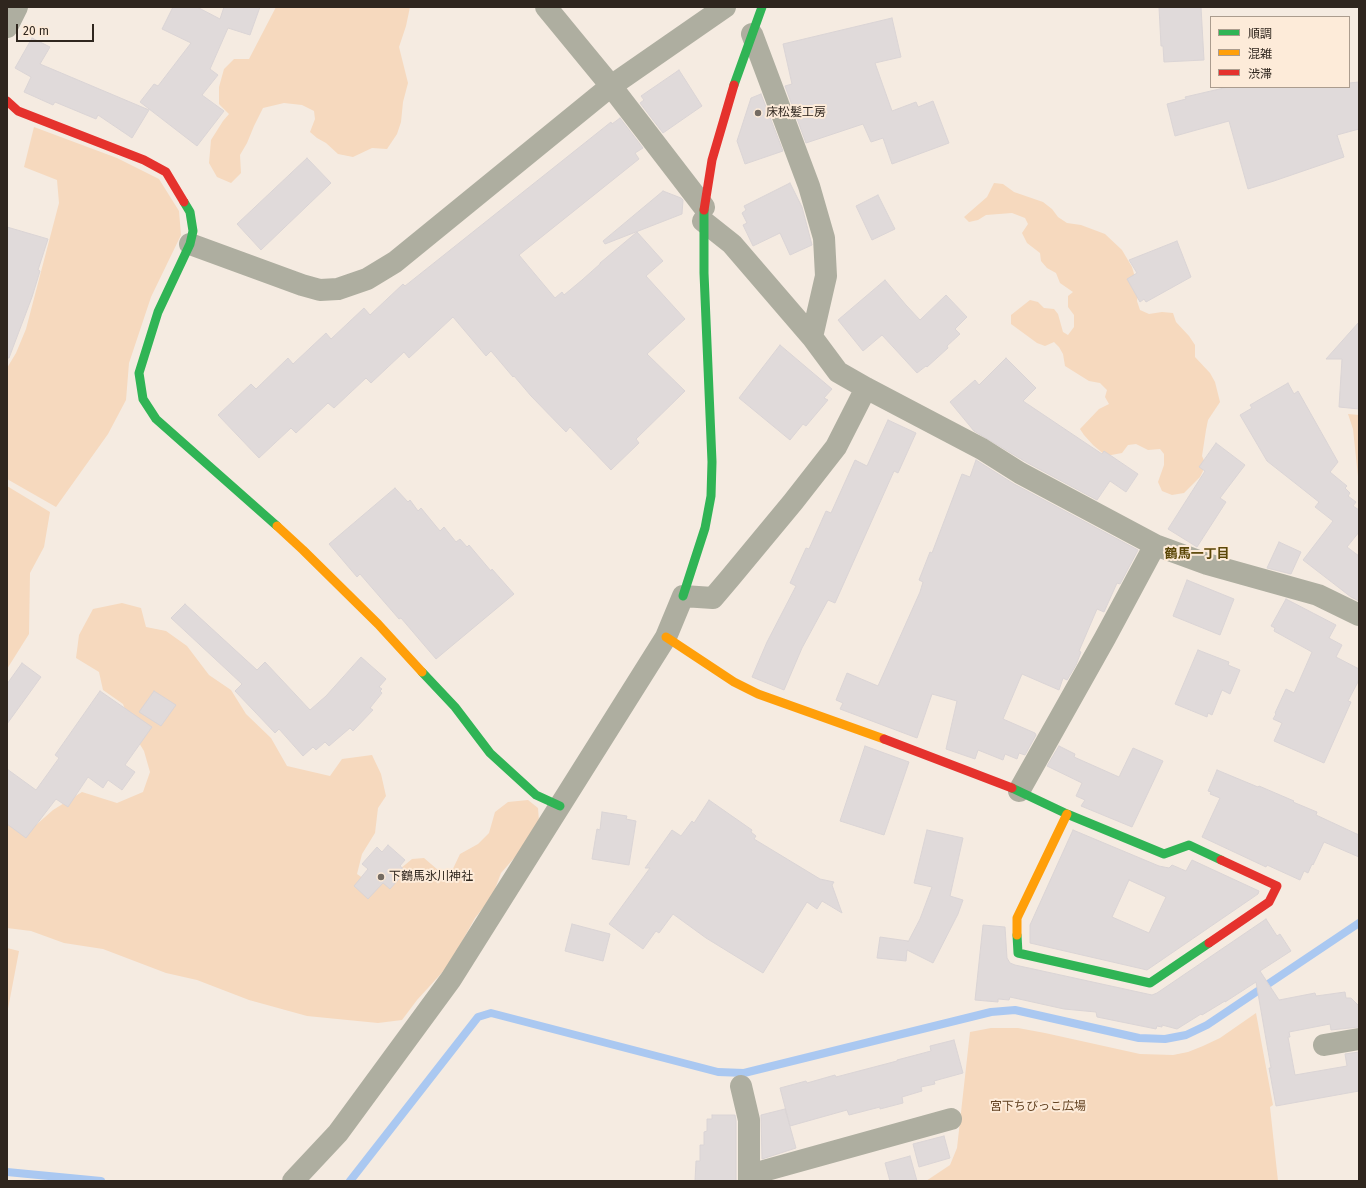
<!DOCTYPE html>
<meta charset="utf-8">
<style>
body{margin:0}
#map{position:relative;width:1366px;height:1188px;overflow:hidden;background:#f5ebe1;font-family:"Fira Sans","Noto Sans JP",sans-serif}
canvas{display:block}
.frame{position:absolute;inset:0;border:8px solid #2f261e;pointer-events:none}
.legend{position:absolute;left:1210px;top:16px;width:140px;height:72px;box-sizing:border-box;background:#fdebd9;border:1px solid #ab9c8e;margin:0;padding:5px 7px;list-style:none;font-size:12px;color:#2f261e}
.legend li{display:flex;align-items:center;gap:8px;height:20px}
.legend b{width:20px;border:1px solid #ab9c8e}
.scale{position:absolute;left:16px;top:24px;width:78px;height:18px;box-sizing:border-box;border:2px solid #2f261e;border-top:0;padding-left:5px;font-size:12px;line-height:14px;white-space:nowrap;color:#2f261e;-webkit-text-stroke:3px #fdebd9;paint-order:stroke}
</style>
<div id="map">
<canvas width="1366" height="1188"></canvas>
<div class="frame"></div>
<ul class="legend">
<li><b style="height:5px;background:#30b455"></b>順調</li>
<li><b style="height:5px;background:#ff9f0a"></b>混雑</li>
<li><b style="height:5px;background:#e5322d"></b>渋滞</li>
</ul>
<div class="scale">20 m</div>
</div>
<script>
const g = document.querySelector('canvas').getContext('2d');
g.lineJoin = 'round';
function fill(path, color) {
  g.fillStyle = color;
  g.fill(path, 'evenodd');
}
function poly(rows) {
  const path = new Path2D();
  for (const r of rows) {
    path.moveTo(r[0], r[1]);
    for (let i = 2; i < r.length; i += 2) path.lineTo(r[i], r[i + 1]);
  }
  return path;
}
function stroke(path, color, width, dash) {
  g.strokeStyle = color;
  g.lineWidth = width;
  g.lineCap = dash ? 'butt' : 'round';
  g.setLineDash(dash || []);
  g.stroke(path);
}
function drawText(font, color, halo, rows, align = 'center') {
  g.font = font + ' "Fira Sans","Noto Sans JP",sans-serif';
  g.lineWidth = 4;
  g.setLineDash([]);
  g.textBaseline = 'middle';
  g.strokeStyle = halo;
  g.fillStyle = color;
  for (const [text, x, y, turn = 0] of rows) {
    g.save();
    g.translate(x, y);
    g.rotate((+turn || 0) * Math.PI / 180);
    g.textAlign = isNaN(turn) ? turn : align;
    if (halo) g.strokeText(text, 0, 0);
    g.fillText(text, 0, 0);
    g.restore();
  }
}
const green = poly([
 [276,7,410,7,406,26,399,47,408,83,403,102,401,122,397,134,387,149,372,148,353,157,338,154,326,143,317,138,310,132,315,119,314,111,302,105,284,103,263,108,254,126,247,143,240,155,241,173,231,183,217,177,209,163,211,140,223,121,229,114,219,104,219,87,224,69,234,59,249,59],
 [34,127,117,158,159,179,179,211,181,235,151,297,129,363,126,400,108,434,56,507,7,479,7,368,16,353,26,329,59,203,57,180,24,167],
 [994,183,1003,184,1014,192,1043,202,1052,209,1058,217,1067,223,1081,225,1105,234,1122,250,1132,267,1139,291,1137,301,1140,310,1149,314,1162,312,1173,313,1176,322,1189,336,1195,345,1195,357,1210,373,1215,382,1220,402,1208,420,1206,430,1202,456,1206,465,1200,477,1184,493,1172,495,1162,491,1158,482,1164,465,1164,454,1160,449,1148,450,1136,444,1128,445,1122,453,1106,456,1093,445,1084,435,1080,429,1099,409,1109,404,1105,397,1107,390,1100,383,1089,381,1065,366,1063,354,1059,347,1054,342,1045,346,1037,343,1011,324,1011,315,1030,300,1038,302,1044,308,1054,309,1058,314,1063,332,1068,335,1074,327,1074,315,1068,307,1068,296,1073,292,1060,283,1056,273,1047,268,1041,261,1040,253,1027,243,1022,233,1028,224,1025,218,1012,213,986,215,978,220,969,222,964,217,987,197],
 [1348,414,1359,415,1359,486,1353,429],
 [7,486,50,512,44,547,30,573,29,634,7,669],
 [122,603,141,608,146,627,166,631,187,646,209,675,231,690,246,714,271,738,287,766,330,776,342,759,372,755,381,774,386,796,378,808,375,833,362,854,357,874,370,883,394,874,412,859,424,858,438,870,450,875,460,854,478,844,489,833,495,812,508,802,528,800,538,808,539,821,523,848,501,873,492,897,475,918,449,965,417,1000,402,1020,378,1023,307,1016,249,1000,197,980,166,973,103,949,64,943,31,931,7,928,7,802,36,825,53,810,82,792,117,803,143,792,150,772,144,751,133,733,123,704,103,690,99,672,76,658,79,635,93,609],
 [7,948,19,951,7,1014],
 [1256,1013,1273,1105,1270,1107,1278,1181,926,1181,950,1165,957,1148,970,1032,991,1028,1018,1028,1045,1033,1140,1054,1173,1055,1188,1052,1203,1046,1220,1038]
]);
const stream = poly([
 [7,1172,101,1181],
 [350,1181,478,1017,491,1013,718,1072,744,1073,991,1012,1015,1010,1139,1038,1165,1039,1186,1035,1207,1025,1359,923]
]);
const building = poly([
 [173,7,197,7,220,19,224,7,260,7,250,35,228,28,210,69,218,75,202,95,224,111,197,146,140,102,154,84,158,86,191,43,162,29,173,7],
 [1159,7,1201,7,1204,60,1164,62,1163,46,1161,46,1159,7],
 [892,18,901,57,875,63,892,111,916,102,918,107,933,101,949,143,892,164,883,138,871,142,863,124,806,143,785,86,792,84,783,44,892,18],
 [32,38,50,47,40,64,149,110,132,138,98,115,96,119,55,102,53,105,24,92,31,77,15,68,32,38],
 [679,70,702,106,663,133,640,103,644,100,641,96,679,70],
 [1359,82,1359,129,1337,135,1344,157,1274,181,1248,189,1229,121,1175,136,1167,104,1186,99,1185,97,1228,87,1349,87,1349,83,1359,82],
 [761,94,783,151,745,164,737,141,751,98,761,94],
 [620,118,643,148,635,153,639,159,519,255,555,298,562,292,564,295,582,280,600,264,600,263,637,232,663,261,646,276,685,319,647,354,685,391,636,439,639,443,611,470,570,427,566,432,531,396,514,376,513,377,491,351,486,356,453,317,409,358,404,352,371,383,366,378,334,408,328,403,296,433,291,428,259,458,218,415,251,384,256,389,288,358,293,364,326,333,331,339,364,308,370,315,403,284,405,286,611,122,612,124,620,118],
 [307,158,331,183,261,250,237,224,307,158],
 [790,183,802,207,812,245,790,255,780,233,753,246,743,225,747,223,742,213,746,210,744,206,790,183],
 [663,191,681,198,683,200,682,214,605,244,603,241,663,191],
 [878,195,895,229,872,240,856,206,878,195],
 [7,227,48,239,38,270,40,271,32,297,9,358,7,358,7,227],
 [1177,241,1191,277,1146,302,1144,299,1140,302,1127,279,1137,273,1129,260,1177,241],
 [885,280,906,305,920,320,946,295,967,317,955,329,960,334,947,346,948,348,927,367,926,366,917,373,882,335,863,351,838,320,885,280],
 [1359,322,1359,409,1339,407,1342,359,1326,359,1359,322],
 [780,345,832,389,824,398,828,400,806,426,803,424,790,440,739,398,780,345],
 [1006,358,1036,388,1023,401,1102,454,1104,451,1138,474,1126,492,1110,481,1097,500,1026,462,974,431,950,402,975,380,979,385,1006,358],
 [1288,383,1294,394,1298,391,1338,462,1330,472,1347,486,1345,488,1350,493,1348,496,1356,502,1353,506,1359,510,1359,532,1347,547,1359,556,1359,601,1351,597,1303,560,1333,521,1315,507,1319,502,1267,461,1240,415,1252,408,1250,405,1288,383],
 [888,420,916,433,898,473,894,471,835,603,828,600,802,648,784,690,752,677,767,642,796,586,790,583,806,548,809,549,826,511,831,513,855,460,867,466,888,420],
 [1216,443,1245,465,1220,498,1226,502,1197,547,1168,529,1205,471,1199,467,1216,443],
 [976,460,1014,484,1138,550,1120,584,1117,583,1104,612,1097,609,1079,651,1081,652,1076,665,1067,680,1063,678,1059,690,1022,674,1003,719,1035,733,1036,735,1025,755,1019,753,1017,759,1005,754,1003,760,978,750,975,759,946,749,957,701,932,694,917,738,840,709,843,703,836,700,847,673,878,686,920,592,923,582,919,580,930,552,932,553,962,474,970,477,976,460],
 [395,488,408,502,410,500,418,511,421,508,440,531,444,527,456,542,460,539,467,547,469,545,491,571,492,569,514,594,436,659,401,618,399,619,360,574,357,577,329,544,395,488],
 [1279,542,1301,552,1291,574,1267,568,1279,542],
 [1187,580,1234,599,1220,635,1173,616,1187,580],
 [1286,599,1336,625,1329,638,1342,645,1336,657,1359,669,1359,680,1348,701,1351,702,1324,763,1274,741,1282,723,1273,719,1276,714,1275,713,1286,689,1294,693,1312,652,1274,631,1275,628,1271,626,1286,599],
 [185,604,257,670,265,662,310,710,326,696,361,657,386,679,379,687,382,689,380,691,382,693,370,708,373,710,353,731,350,728,329,746,325,742,316,750,313,747,303,756,279,729,275,733,235,691,242,684,171,618,185,604],
 [1198,650,1229,662,1228,665,1240,670,1230,694,1222,690,1212,715,1208,713,1207,717,1175,704,1198,650],
 [22,663,41,677,7,724,7,684,22,663],
 [100,691,152,727,125,765,135,772,122,790,108,780,103,788,88,777,68,807,56,799,26,838,7,824,7,769,36,790,59,758,55,755,100,691],
 [154,691,176,705,161,726,139,712,154,691],
 [865,746,909,762,884,835,840,821,865,746],
 [1059,746,1075,754,1074,757,1119,777,1133,748,1163,761,1132,827,1081,806,1085,800,1076,796,1082,783,1047,766,1059,746],
 [1217,770,1258,787,1259,786,1294,801,1293,802,1317,812,1316,815,1359,835,1359,857,1324,842,1313,865,1312,864,1308,873,1304,871,1300,880,1267,865,1266,867,1202,837,1220,798,1210,794,1211,792,1208,791,1217,770],
 [709,800,752,830,751,832,756,836,754,839,820,879,834,882,832,885,842,913,822,901,817,909,807,902,763,973,706,938,673,914,659,933,656,931,643,949,609,924,650,868,645,868,672,830,681,836,692,821,694,823,709,800],
 [602,812,627,816,626,819,636,821,629,865,592,859,597,829,600,830,602,812],
 [927,830,963,838,950,896,963,900,958,914,933,963,907,950,906,961,877,958,880,937,908,941,908,942,920,919,932,887,914,883,927,830],
 [1073,830,1159,866,1169,868,1172,865,1186,871,1192,860,1259,891,1258,894,1147,970,1030,943,1030,925,1073,830],
 [1129,880,1166,897,1149,933,1112,917,1129,880],
 [388,845,405,860,400,866,406,871,390,889,383,883,368,899,354,886,368,869,362,864,377,847,382,852,388,845],
 [1266,919,1277,936,1280,934,1291,951,1260,971,1279,1000,1315,993,1316,996,1345,992,1346,998,1351,998,1359,1006,1359,1027,1331,1030,1330,1024,1289,1032,1290,1037,1288,1037,1295,1075,1347,1066,1345,1054,1359,1052,1359,1091,1276,1106,1269,1068,1271,1068,1256,982,1225,1002,1225,1001,1202,1015,1201,1014,1177,1029,1162,1025,1162,1027,1157,1026,1156,1029,1097,1017,1096,1012,1064,1009,1010,997,1009,1000,998,999,998,1002,975,1000,983,925,1005,927,1007,958,1010,963,1015,965,1152,995,1157,993,1266,919],
 [572,924,610,934,603,961,565,951,572,924],
 [954,1040,963,1073,934,1081,935,1084,921,1087,922,1091,902,1097,903,1103,880,1109,880,1107,849,1115,847,1110,790,1126,780,1088,806,1081,807,1083,835,1075,836,1077,897,1061,897,1060,931,1051,930,1046,954,1040],
 [785,1109,796,1148,762,1159,761,1115,785,1109],
 [712,1115,735,1115,736,1121,736,1181,695,1181,696,1161,700,1161,700,1145,704,1145,704,1132,707,1131,707,1119,712,1119,712,1115],
 [944,1136,950,1158,919,1167,913,1144,944,1136],
 [910,1156,917,1181,890,1181,885,1163,910,1156]
]);
const street = poly([
 [546,7,611,86,704,207],
 [7,27,17,7],
 [752,34,809,186,824,238,826,276,812,337],
 [703,221,732,244,812,337,838,372,866,388,982,449,1020,473,1155,545,1207,564,1318,595,1359,615],
 [190,244,302,285,320,290,338,289,367,279,395,262,611,86,725,7],
 [1019,791,1105,638,1155,545],
 [1324,1045,1359,1039],
 [741,1086,749,1120,749,1181],
 [749,1175,951,1119],
 [293,1181,338,1133,451,979,666,637,683,596,713,598,730,578,793,502,836,447,866,388]
]);
const fast = poly([
 [734,85,762,7],
 [184,202,190,212,193,231,190,244,158,312,139,373,143,399,156,419,277,526],
 [683,596,705,528,711,496,712,462,704,273,704,210],
 [422,672,455,707,490,753,536,795,560,806],
 [1012,788,1067,814,1164,854,1189,845,1221,860],
 [1017,935,1018,953,1150,983,1209,943]
]);
const slow = poly([
 [277,526,303,550,378,624,422,672],
 [666,637,734,682,758,694,884,739],
 [1017,935,1017,918,1067,814]
]);
const jam = poly([
 [7,101,18,111,144,160,166,172,184,202],
 [704,210,712,160,734,85],
 [884,739,1012,788],
 [1209,943,1269,902,1277,886,1221,860]
]);
const markers = [
 [758,113,4,"#746b62"],
 [381,877,4,"#746b62"]
];
const poiNames = [
 ["床松髪工房",766,113],
 ["下鶴馬氷川神社",389,877]
];
const parkNames = [
 ["宮下ちびっこ広場",1038,1107]
];
const neighbourhoodNames = [
 ["鶴馬一丁目",1197,554]
];
fill(green, '#f6d9be');
stroke(stream, '#aac8f1', 8);
fill(building, '#e0dada');
stroke(building, '#dad4d5', 1);
stroke(street, '#aeaea0', 22);
stroke(fast, '#30b455', 9);
stroke(slow, '#ff9f0a', 9);
stroke(jam, '#e5322d', 9);
for (const [x, y, r, color] of markers) {
  const dot = new Path2D();
  dot.arc(x, y, r, 0, 2 * Math.PI);
  g.fillStyle = color;
  g.fill(dot);
  stroke(dot, '#fdebd9', 1.5);
}
drawText('12px', '#2f261e', '#fdebd9', poiNames, 'left');
drawText('12px', '#644424', '#fdebd9', parkNames);
drawText('bold 13px', '#5b4707', '#fdebd9', neighbourhoodNames);
</script>
